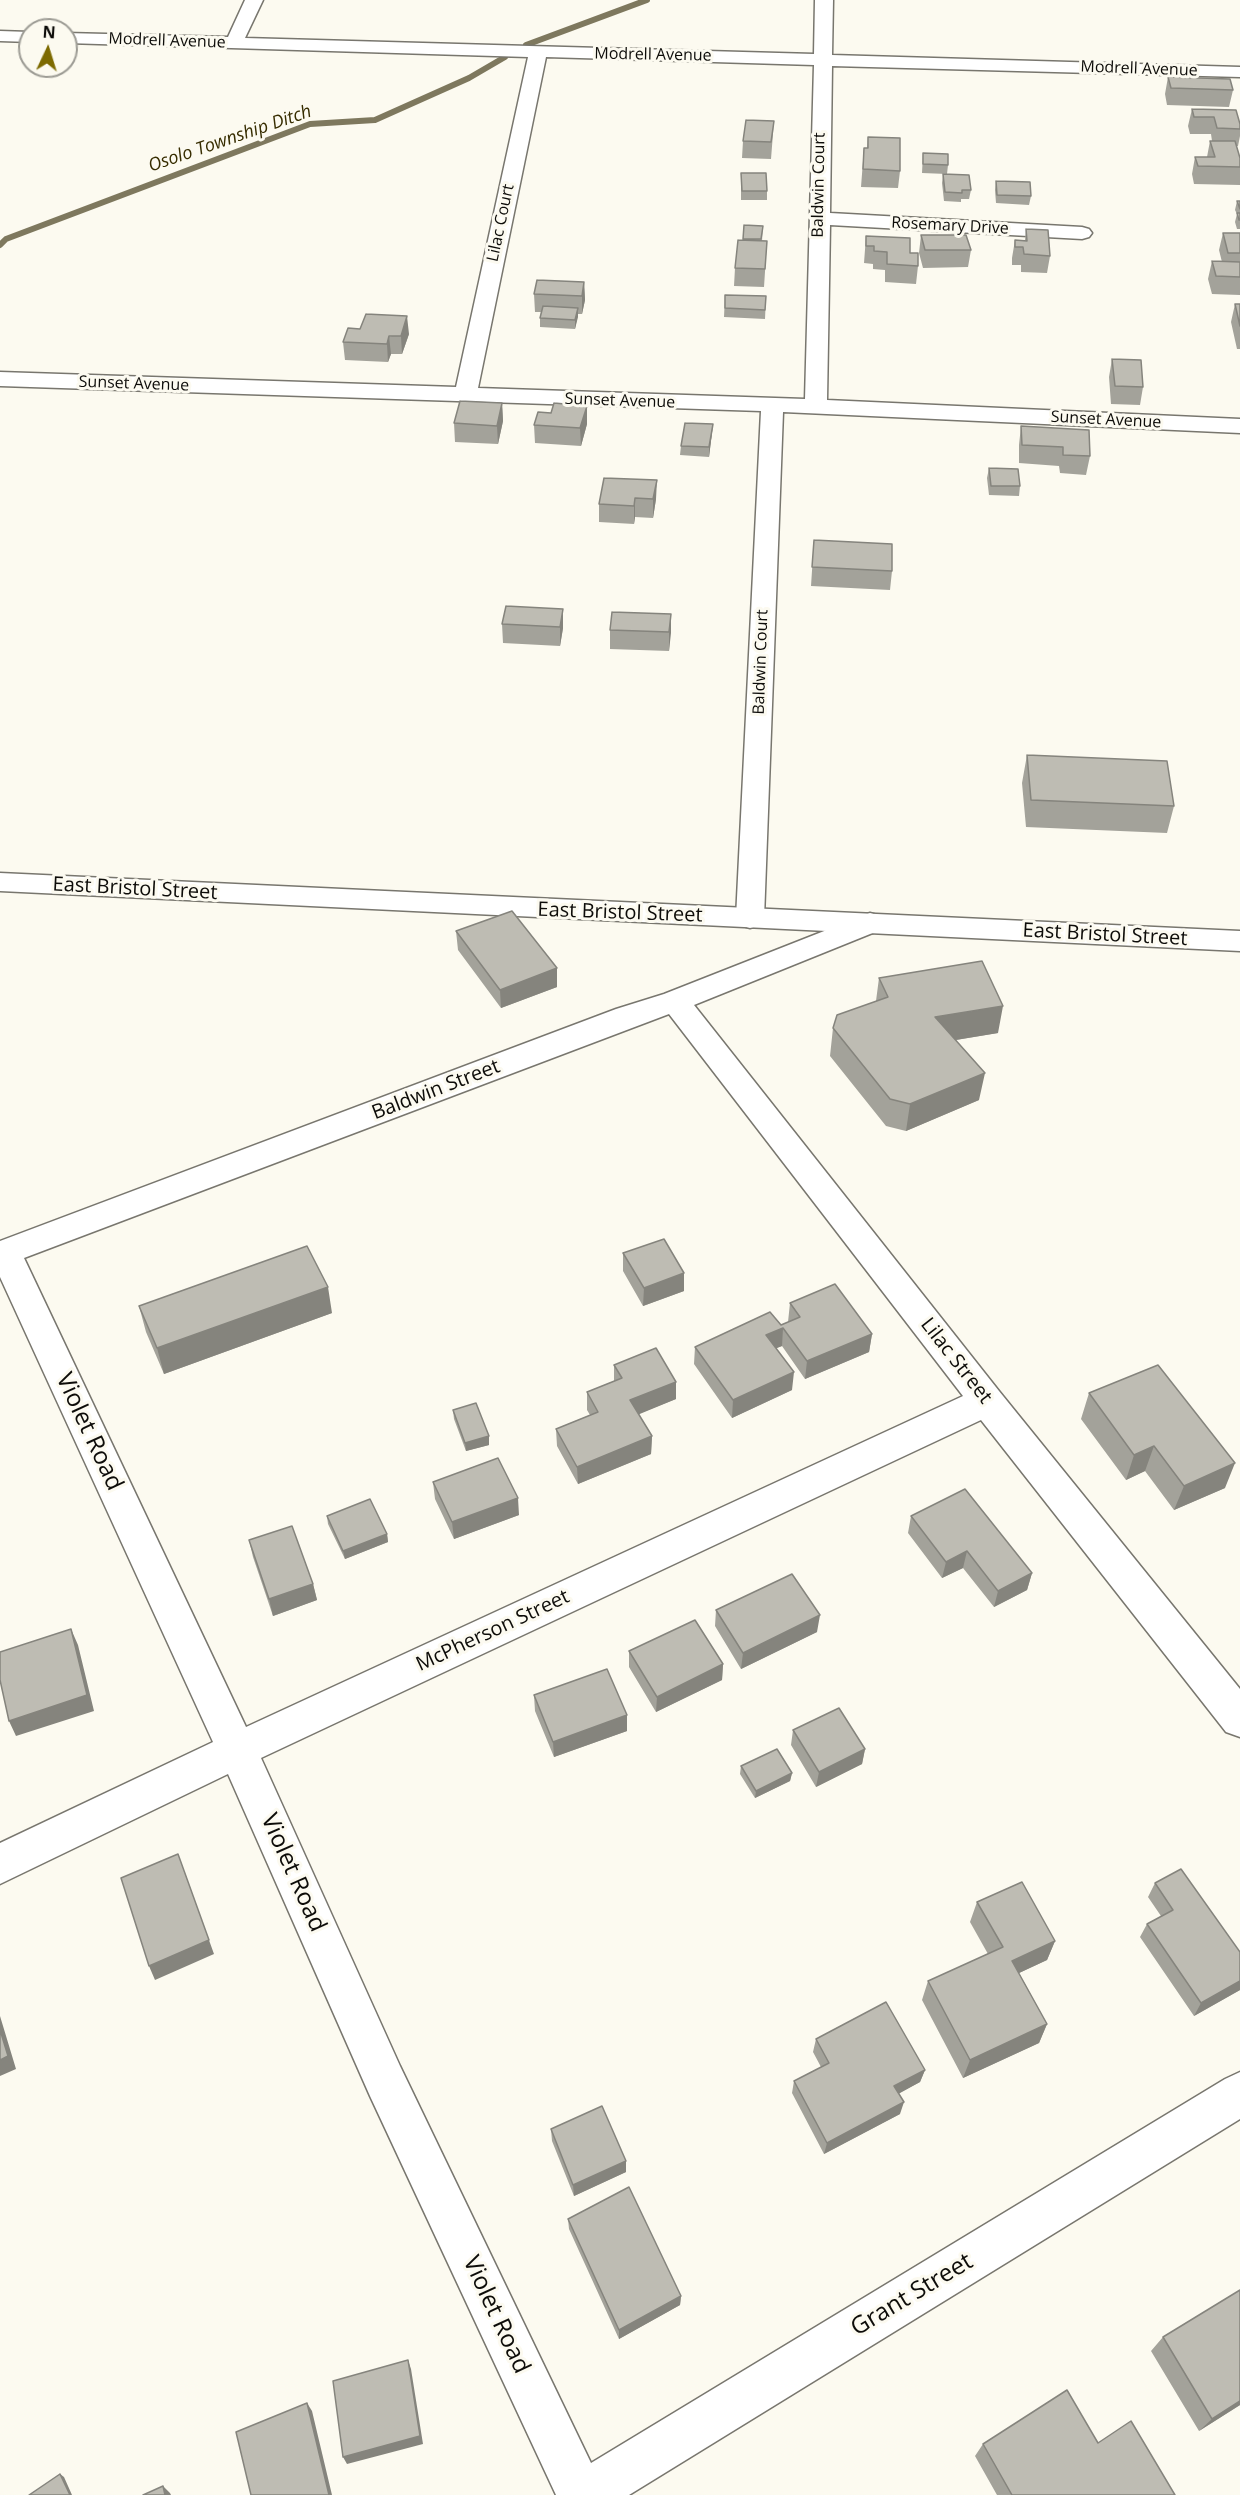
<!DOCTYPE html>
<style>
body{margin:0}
#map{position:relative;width:1240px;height:2495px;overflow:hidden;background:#fcfaf0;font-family:"Open Sans",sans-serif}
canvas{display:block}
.north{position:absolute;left:18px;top:18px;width:60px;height:60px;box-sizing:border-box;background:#fcfaf0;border:2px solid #9c9b94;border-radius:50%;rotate:4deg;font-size:16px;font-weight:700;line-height:24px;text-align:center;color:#0d0c09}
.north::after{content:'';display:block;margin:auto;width:21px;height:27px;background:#7d6a01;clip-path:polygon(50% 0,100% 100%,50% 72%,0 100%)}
</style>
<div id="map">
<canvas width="1240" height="2495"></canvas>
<div class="north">N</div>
</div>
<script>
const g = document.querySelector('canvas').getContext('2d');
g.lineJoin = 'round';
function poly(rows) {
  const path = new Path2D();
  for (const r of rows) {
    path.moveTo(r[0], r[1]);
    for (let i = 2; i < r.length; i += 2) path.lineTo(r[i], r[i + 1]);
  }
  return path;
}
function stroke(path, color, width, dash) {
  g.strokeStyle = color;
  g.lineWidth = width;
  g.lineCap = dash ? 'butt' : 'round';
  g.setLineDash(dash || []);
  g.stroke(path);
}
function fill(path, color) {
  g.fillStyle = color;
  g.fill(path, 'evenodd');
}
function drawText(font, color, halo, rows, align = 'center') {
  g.font = font + ' "Open Sans",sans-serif';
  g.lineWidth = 6;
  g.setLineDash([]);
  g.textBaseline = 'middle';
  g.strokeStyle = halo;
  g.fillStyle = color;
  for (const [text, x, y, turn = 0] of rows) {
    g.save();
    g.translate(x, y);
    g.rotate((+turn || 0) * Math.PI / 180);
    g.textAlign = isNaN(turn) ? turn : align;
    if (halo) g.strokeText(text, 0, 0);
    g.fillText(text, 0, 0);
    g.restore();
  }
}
const stream = poly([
 [526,45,647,0],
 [0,245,6,239,310,124,375,120,469,78,505,57]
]);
const minor = poly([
 [245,0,263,0,245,38,814,54,815,0,833,0,832,55,1240,67,1240,77,832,66,830,213,1082,227,1089,229,1092,233,1089,237,1082,239,830,225,827,400,1240,419,1240,433,783,412,764,918,760,925,750,928,740,925,736,918,761,411,0,386,0,372,456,387,528,57,66,43,66,33,228,37,245,0],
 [546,57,814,65,805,399,478,388,546,57],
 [0,31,30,32,30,42,0,41,0,31],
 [870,913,880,916,884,923,880,930,694,1005,999,1391,1240,1689,1240,1737,1226,1732,981,1420,261,1758,400,2066,591,2463,1225,2079,1240,2072,1240,2119,629,2495,556,2495,370,2096,228,1774,0,1884,0,1843,213,1742,0,1277,0,1241,616,1009,664,994,870,913],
 [669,1014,963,1396,246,1727,24,1258,669,1014]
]);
const major = poly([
 [0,873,1240,931,1240,951,0,891,0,873]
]);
const wall = poly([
 [1168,77,1233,90,1229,107,1167,105,1165,94],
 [1192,109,1240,124,1240,136,1238,146,1236,146,1240,158,1240,185,1194,184,1192,174,1195,157,1207,157,1210,141,1212,141,1211,134,1190,134,1188,126],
 [774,121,771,159,742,158,743,141],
 [868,137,900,171,898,188,861,187,864,148,867,148],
 [923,153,948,165,947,174,922,173],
 [741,173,767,191,767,200,741,200],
 [943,174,971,190,969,199,961,199,961,202,944,201,942,183],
 [996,181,1031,196,1029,205,996,203,995,190],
 [1237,201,1240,201,1240,229,1237,229,1235,222,1237,214,1235,210],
 [744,225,763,226,762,241,767,241,764,287,734,286,735,268,743,240],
 [1026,229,1050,256,1047,273,1021,272,1021,265,1012,265,1012,258,1015,240,1025,240],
 [1223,233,1240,233,1240,295,1212,294,1208,279,1212,261,1222,262,1219,250],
 [921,235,971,250,968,267,923,268,919,253],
 [866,236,910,253,918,266,916,284,885,282,885,270,873,269,873,264,864,263],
 [584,282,585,300,582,314,578,314,575,329,540,327,540,318,541,312,535,312,534,294],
 [725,295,766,296,765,319,724,317],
 [1235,304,1240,304,1240,349,1237,349,1231,322],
 [409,334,402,354,391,354,388,362,345,360,343,342],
 [1112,359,1143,387,1140,405,1111,404,1109,377],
 [502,403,503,421,498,444,455,442,454,423],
 [587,424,581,446,535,443,534,425],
 [713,424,709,457,680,455,681,446],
 [1021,426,1090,456,1086,475,1060,473,1059,466,1019,463,1019,445],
 [989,468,1020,486,1019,496,989,495,987,478],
 [604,478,656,499,653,518,635,517,634,524,599,522,599,504],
 [814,540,892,571,890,590,811,586],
 [563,609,563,628,560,646,503,643,502,624],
 [671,614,669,651,610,649,610,630],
 [1027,755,1174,806,1167,833,1026,827,1022,783],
 [456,931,557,987,501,1008,458,950],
 [879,978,998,1033,956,1040,979,1100,906,1131,886,1126,830,1056,833,1028,876,1001],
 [623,1253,684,1291,643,1306,623,1271],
 [790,1303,872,1334,869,1352,805,1379,782,1346,776,1348,792,1390,732,1418,694,1364,695,1347,781,1325,788,1322],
 [139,1306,332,1313,164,1374,146,1332],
 [614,1365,676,1399,638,1414,652,1436,651,1454,578,1484,557,1446,556,1429,590,1415,587,1410,587,1392,614,1381],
 [1089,1393,1225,1488,1174,1510,1145,1471,1126,1480,1081,1419],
 [453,1410,489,1445,466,1451,454,1419],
 [433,1482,519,1515,454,1539,435,1499],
 [327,1516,387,1534,388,1542,345,1559,328,1524],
 [911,1516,1032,1573,1027,1590,994,1607,963,1568,942,1578,908,1533],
 [249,1540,313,1584,317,1600,273,1616,253,1557],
 [716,1610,817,1632,741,1669,715,1626],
 [629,1651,723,1664,722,1680,656,1712,629,1667],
 [534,1695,627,1731,554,1757,535,1711],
 [793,1730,865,1749,862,1764,816,1787,791,1745],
 [741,1766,792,1773,790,1781,755,1798,740,1774],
 [1155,1883,1240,1952,1240,1990,1194,2016,1140,1937,1147,1924,1161,1916,1148,1897],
 [977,1902,1055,1941,1047,1960,1019,1973,1047,2024,1039,2043,963,2078,922,2000,928,1981,988,1954,970,1922],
 [816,2039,925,2070,920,2082,899,2093,900,2114,824,2154,792,2093,794,2081,821,2067,813,2052],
 [551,2129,626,2172,574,2196,552,2141],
 [568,2219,681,2296,680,2305,619,2339,569,2229],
 [1163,2337,1240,2405,1199,2431,1151,2351],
 [1098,2443,1175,2495,997,2495,975,2456,983,2444]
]);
const shadedWall = poly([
 [584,282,585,300,582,314,582,296],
 [578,308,578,317,575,329,575,320],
 [407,316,409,334,402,354,401,336],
 [389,336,391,354,388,362,387,344],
 [502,403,503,421,498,444,497,426],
 [587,406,587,424,581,446,580,428],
 [713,424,712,433,709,457,709,447],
 [657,480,656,499,653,518,653,499],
 [635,498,635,517,634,524,634,506],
 [563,609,563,628,560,646,560,627],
 [671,614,671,633,669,651,669,632],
 [557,968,557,987,501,1008,500,990],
 [1003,1006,998,1033,931,1044,935,1017],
 [985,1073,979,1100,906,1131,910,1104],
 [684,1273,684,1291,643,1306,644,1288],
 [328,1287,332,1313,164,1374,157,1348],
 [783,1328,782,1346,765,1353,766,1335],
 [872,1334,869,1352,805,1379,807,1361],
 [794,1372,792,1390,732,1418,733,1400],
 [676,1382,676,1399,630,1418,630,1400],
 [489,1436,489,1445,466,1451,465,1443],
 [652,1436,651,1454,578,1484,577,1467],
 [1154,1446,1145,1471,1126,1480,1134,1455],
 [1235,1463,1225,1488,1174,1510,1184,1486],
 [518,1498,519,1515,454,1539,452,1522],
 [387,1534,388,1542,345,1559,343,1551],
 [967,1551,963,1568,942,1578,946,1562],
 [1032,1573,1027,1590,994,1607,998,1591],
 [313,1584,317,1600,273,1616,269,1599],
 [820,1615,817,1632,741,1669,743,1653],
 [71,1629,78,1645,94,1711,16,1736,9,1721],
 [723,1664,722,1680,656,1712,657,1697],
 [627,1715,627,1731,554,1757,553,1742],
 [865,1749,862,1764,816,1787,819,1772],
 [792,1773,790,1781,755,1798,756,1791],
 [178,1854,214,1954,155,1980,149,1966],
 [1055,1941,1047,1960,1004,1980,1012,1961],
 [1240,1981,1240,1990,1194,2016,1201,2003],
 [0,2016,16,2069,0,2076],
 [1047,2024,1039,2043,963,2078,970,2060],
 [925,2070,920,2082,891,2098,894,2086],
 [904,2102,900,2114,824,2154,827,2143],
 [626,2161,626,2172,574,2196,573,2185],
 [681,2296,680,2305,619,2339,619,2330],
 [408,2360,411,2369,423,2444,347,2464,343,2457],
 [1240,2401,1240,2405,1199,2431,1212,2419],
 [307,2403,312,2411,332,2495,329,2495],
 [60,2474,64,2477,72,2495,70,2495],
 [163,2486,170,2493,171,2495,165,2495]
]);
const building = poly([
 [1168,77,1230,79,1233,90,1171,88,1168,77],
 [1192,109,1236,110,1240,124,1240,129,1217,128,1214,117,1194,117,1192,109],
 [746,120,774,121,771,142,743,141,746,120],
 [868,137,900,138,900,171,863,169,864,148,868,148,868,137],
 [1210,141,1235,141,1240,158,1240,167,1198,166,1195,157,1215,157,1210,141],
 [923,153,948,154,948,165,923,164,923,153],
 [741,173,766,173,767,191,742,191,741,173],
 [943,174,969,175,971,190,962,190,962,193,945,192,943,174],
 [996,181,1030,182,1031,196,997,195,996,181],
 [1237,201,1240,201,1240,209,1237,201],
 [1237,213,1240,213,1240,220,1239,220,1237,213],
 [744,225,763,226,761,239,743,239,744,225],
 [1026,229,1048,230,1050,256,1024,254,1023,247,1015,247,1015,240,1027,241,1026,229],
 [1223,233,1240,233,1240,253,1228,253,1223,233],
 [921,235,966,235,971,250,925,250,921,235],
 [866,236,910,238,910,253,918,253,918,266,887,264,887,252,874,251,874,246,866,246,866,236],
 [738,240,767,241,765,269,735,268,738,240],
 [1212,261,1240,262,1240,277,1216,276,1212,261],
 [537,280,584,282,582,296,534,294,537,280],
 [725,295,766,296,765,310,725,308,725,295],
 [1235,304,1240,304,1240,326,1235,304],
 [543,306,578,308,575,320,540,318,543,306],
 [366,314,407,316,401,336,389,336,387,344,343,342,348,328,360,329,366,314],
 [1112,359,1141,360,1143,387,1115,386,1112,359],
 [460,401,502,403,497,426,454,423,460,401],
 [554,403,587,406,580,428,534,425,538,412,551,413,554,403],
 [685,423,713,424,709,447,681,446,685,423],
 [1021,426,1089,430,1090,456,1063,455,1063,447,1022,445,1021,426],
 [989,468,1018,469,1020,486,991,486,989,468],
 [604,478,657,480,653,499,635,498,634,506,599,504,604,478],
 [814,540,892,544,892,571,812,567,814,540],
 [506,606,563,609,560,627,502,624,506,606],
 [612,612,671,614,669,632,610,630,612,612],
 [1027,755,1167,761,1174,806,1031,800,1027,755],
 [512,911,557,968,500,990,456,931,512,911],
 [982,961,1003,1006,935,1017,985,1073,910,1104,890,1099,833,1028,837,1015,888,997,879,978,982,961],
 [664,1239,684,1273,644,1288,623,1253,664,1239],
 [307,1246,328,1287,157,1348,139,1306,307,1246],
 [835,1284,872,1334,807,1361,783,1328,766,1335,794,1372,733,1400,695,1347,770,1312,781,1325,800,1317,790,1303,835,1284],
 [656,1348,676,1382,630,1400,652,1436,577,1467,556,1429,598,1412,587,1392,622,1378,614,1365,656,1348],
 [1158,1365,1235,1463,1184,1486,1154,1446,1134,1455,1089,1393,1158,1365],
 [476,1403,489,1436,465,1443,453,1410,476,1403],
 [498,1458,518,1498,452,1522,433,1482,498,1458],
 [965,1489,1032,1573,998,1591,967,1551,946,1562,911,1516,965,1489],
 [370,1499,387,1534,343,1551,327,1516,370,1499],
 [292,1526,313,1584,269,1599,249,1540,292,1526],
 [792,1574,820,1615,743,1653,716,1610,792,1574],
 [695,1620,723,1664,657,1697,629,1651,695,1620],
 [71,1629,87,1695,9,1721,0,1680,0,1652,71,1629],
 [607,1669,627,1715,553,1742,534,1695,607,1669],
 [839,1708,865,1749,819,1772,793,1730,839,1708],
 [777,1749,792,1773,756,1791,741,1766,777,1749],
 [178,1854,209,1940,149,1966,121,1878,178,1854],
 [1181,1869,1240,1952,1240,1981,1201,2003,1147,1924,1173,1910,1155,1883,1181,1869],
 [1022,1882,1055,1941,1012,1961,1047,2024,970,2060,928,1981,1003,1947,977,1902,1022,1882],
 [886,2002,925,2070,894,2086,904,2102,827,2143,794,2081,829,2063,816,2039,886,2002],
 [0,2030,8,2056,0,2060,0,2030],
 [602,2106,626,2161,573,2185,551,2129,602,2106],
 [629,2187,681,2296,619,2330,568,2219,629,2187],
 [1240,2290,1240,2401,1212,2419,1163,2337,1240,2290],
 [408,2360,420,2436,343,2457,333,2381,408,2360],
 [1067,2390,1098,2443,1131,2421,1175,2495,1012,2495,983,2444,1067,2390],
 [307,2403,329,2495,251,2495,236,2432,307,2403],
 [60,2474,70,2495,29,2495,60,2474],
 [163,2486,165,2495,143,2495,163,2486]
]);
const farStreetnames = [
 ["Modrell Avenue",167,41,2],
 ["Modrell Avenue",653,55,1],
 ["Modrell Avenue",1139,69,2],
 ["Baldwin Court",819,185,-89],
 ["Lilac Court",501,223,-78],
 ["Rosemary Drive",950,226,3],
 ["Sunset Avenue",134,384,2],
 ["Sunset Avenue",620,401,2],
 ["Sunset Avenue",1106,420,3],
 ["Baldwin Court",761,662,-88]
];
const farWaternames = [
 ["Osolo Township Ditch",230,139,-19]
];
const streetNames = [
 ["East Bristol Street",135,889,3],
 ["East Bristol Street",620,913,2],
 ["East Bristol Street",1105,935,3],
 ["Baldwin Street",436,1090,-21],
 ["Lilac Street",956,1361,52],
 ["McPherson Street",493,1631,-25]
];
const nearStreetnames = [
 ["Violet Road",89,1432,65],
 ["Violet Road",293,1873,66],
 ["Grant Street",912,2295,-31],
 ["Violet Road",496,2315,65]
];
stroke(stream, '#7e785e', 6);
stroke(minor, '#78766e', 3);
stroke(major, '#78766e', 3);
fill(minor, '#fff');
fill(major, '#fff');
fill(wall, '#a3a29a');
fill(shadedWall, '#85847d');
fill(building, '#bebcb3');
stroke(building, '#85847d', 1.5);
drawText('16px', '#0d0c09', '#fcfaf0', farStreetnames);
drawText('italic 18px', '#372d00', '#fcfaf0', farWaternames);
drawText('20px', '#0d0c09', '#fcfaf0', streetNames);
drawText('24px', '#0d0c09', '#fcfaf0', nearStreetnames);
</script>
